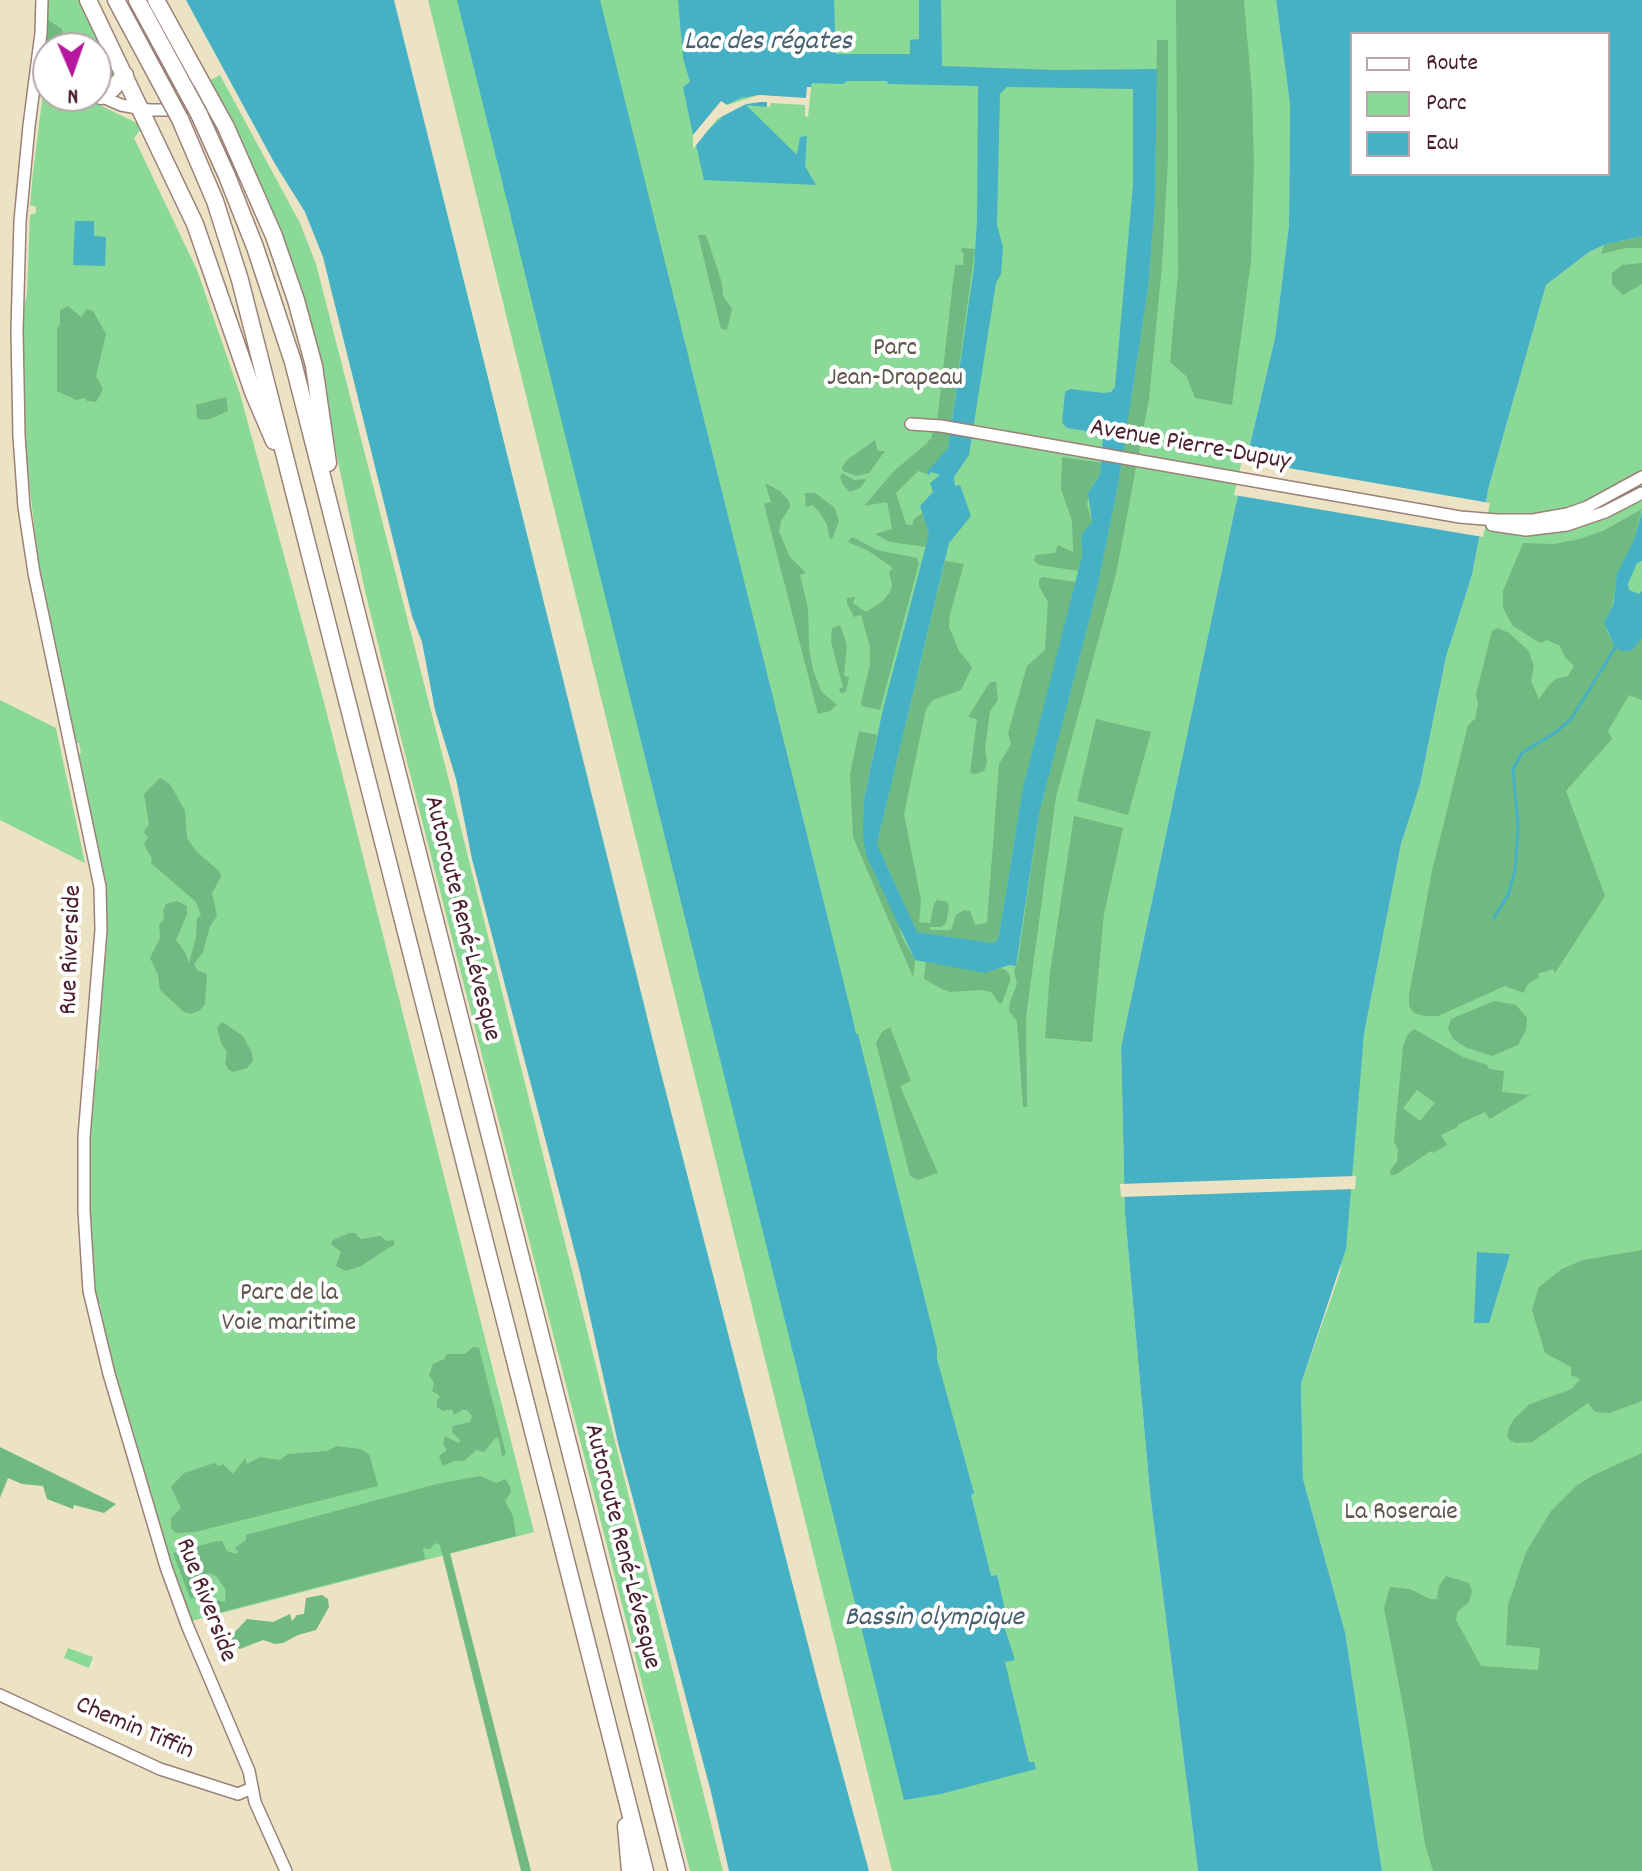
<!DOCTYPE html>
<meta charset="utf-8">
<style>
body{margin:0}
#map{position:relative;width:1642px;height:1871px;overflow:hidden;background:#ece3c4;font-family:Dekko,sans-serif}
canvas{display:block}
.legend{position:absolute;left:1350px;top:32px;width:260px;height:144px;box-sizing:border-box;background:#fff;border:2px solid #b7a5aa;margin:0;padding:10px 14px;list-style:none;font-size:24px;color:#4a1f2b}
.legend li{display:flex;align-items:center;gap:16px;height:40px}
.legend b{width:40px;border:2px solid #b7a5aa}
.north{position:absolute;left:32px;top:32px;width:80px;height:80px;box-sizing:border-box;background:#fff;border:2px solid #b7a5aa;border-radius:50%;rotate:178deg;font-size:22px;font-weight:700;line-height:32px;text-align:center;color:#4a1f2b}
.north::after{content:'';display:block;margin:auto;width:28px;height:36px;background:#b5179e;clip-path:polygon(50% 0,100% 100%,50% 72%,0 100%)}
</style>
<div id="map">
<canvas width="1642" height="1871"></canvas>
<ul class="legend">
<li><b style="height:10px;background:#fff"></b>Route</li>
<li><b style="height:22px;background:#8bd997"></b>Parc</li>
<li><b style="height:22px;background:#46b1c5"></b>Eau</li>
</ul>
<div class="north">N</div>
</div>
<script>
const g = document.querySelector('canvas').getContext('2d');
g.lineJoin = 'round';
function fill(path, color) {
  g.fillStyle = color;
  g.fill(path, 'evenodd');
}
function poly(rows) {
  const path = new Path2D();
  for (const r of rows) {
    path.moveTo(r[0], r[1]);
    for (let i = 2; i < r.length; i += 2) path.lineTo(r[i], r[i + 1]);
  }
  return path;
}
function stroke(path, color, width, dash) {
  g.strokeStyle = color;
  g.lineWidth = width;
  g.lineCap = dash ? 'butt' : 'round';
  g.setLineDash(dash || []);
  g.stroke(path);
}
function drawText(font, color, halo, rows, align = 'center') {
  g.font = font + ' Dekko,sans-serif';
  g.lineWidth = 8;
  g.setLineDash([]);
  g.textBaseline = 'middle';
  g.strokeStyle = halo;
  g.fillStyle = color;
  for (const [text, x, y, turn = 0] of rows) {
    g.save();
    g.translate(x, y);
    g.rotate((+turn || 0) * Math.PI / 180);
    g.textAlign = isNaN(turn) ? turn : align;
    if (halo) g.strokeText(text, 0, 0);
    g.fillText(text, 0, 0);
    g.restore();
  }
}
const green = poly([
 [48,0,84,0,116,75,110,84,96,74,96,48,48,48,48,55,45,49],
 [428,0,1276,0,1290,104,1289,225,1275,338,1234,513,1121,1047,1125,1214,1150,1493,1198,1871,892,1871],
 [220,75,300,223,316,264,446,769,723,1871,690,1871,403,746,365,591,317,361,207,82],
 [48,86,48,96,81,96,143,126,134,138,197,270,240,394,325,706,534,1532,191,1621,161,1533,113,1368,101,1322,103,1321,100,1304,97,1304,95,1293,92,1262,89,1171,91,1112,94,1070,98,1070,99,1062,99,1050,96,1049,106,930,105,888,79,754,81,753,79,743,76,743,40,576,25,447,23,315,27,292,30,215,36,213,36,207,30,205,33,172,43,93],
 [1642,236,1642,1871,1382,1871,1345,1632,1303,1479,1301,1384,1340,1273,1364,1034,1401,844,1420,785,1446,657,1472,575,1489,486,1546,285,1589,252,1604,245],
 [0,700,56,728,85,863,0,820],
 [68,1648,93,1657,89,1668,64,1658]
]);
const forest = poly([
 [1176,0,1244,0,1252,93,1254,164,1251,260,1232,405,1195,398,1187,377,1170,362,1178,273],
 [48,20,62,29,66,48,47,46],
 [1157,40,1168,40,1168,160,1162,266,1149,399,1116,574,1056,797,1026,1017,1027,1107,1023,1107,1017,1021,1009,1011,1010,1002,1017,984,1014,971,1018,960,1039,814,1096,594,1118,486,1148,288,1155,202],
 [698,235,706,235,722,283,723,296,732,309,727,330,721,329],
 [1642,236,1642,248,1626,248,1601,254,1604,245],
 [962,248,975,249,948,448,927,474,918,471,896,493,906,524,912,525,914,519,922,513,929,534,926,547,890,542,875,534,892,529,887,502,864,506,894,471,926,444,931,438,937,421,955,265,963,265,964,253,961,252],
 [1642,263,1642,284,1623,295,1612,284,1612,273,1622,265],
 [68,306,81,317,87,309,93,311,106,334,96,376,103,389,96,402,87,401,84,398,76,400,57,391,57,329,60,324,60,310],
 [226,397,228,411,210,419,202,420,197,418,196,405],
 [875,440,878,451,885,451,869,473,856,476,843,471,842,467,847,460],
 [1062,457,1101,463,1100,474,1093,484,1087,504,1092,522,1081,536,1082,556,1079,571,1039,565,1034,560,1036,555,1055,553,1058,545,1073,552,1072,521,1061,489],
 [842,473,854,480,867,479,860,488,850,492,843,485,840,477],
 [765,483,780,491,789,501,790,507,781,521,779,532,790,557,806,573,800,575,808,608,809,648,813,670,821,691,837,705,830,711,818,714,764,504,771,502],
 [805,493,815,493,834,507,839,521,832,539,830,539,827,525,820,513,813,505,806,507],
 [1642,509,1633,542,1617,573,1612,606,1606,618,1607,632,1615,647,1626,652,1642,638,1642,700,1629,695,1608,731,1612,739,1566,791,1605,896,1555,973,1553,969,1538,974,1539,977,1527,985,1524,993,1505,986,1438,1016,1425,1016,1414,1013,1409,1006,1409,995,1432,871,1468,725,1475,719,1478,705,1476,694,1492,631,1498,628,1509,633,1528,650,1534,666,1531,681,1539,699,1549,685,1556,679,1568,676,1574,666,1565,657,1560,646,1547,640,1540,643,1513,626,1503,608,1503,591,1523,543,1554,544,1579,539,1603,531],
 [852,537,877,550,917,558,919,563,880,710,862,706,861,702,870,665,870,647,861,615,854,617,847,603,847,598,855,597,853,603,866,612,883,601,890,592,892,585,889,572,893,568,867,550,848,542],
 [945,561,964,564,950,614,949,627,959,651,972,667,961,690,933,700,926,709,904,814,921,900,919,922,930,923,934,904,937,900,947,902,949,906,946,923,941,927,930,927,930,930,951,930,956,915,964,910,970,911,975,925,987,923,999,764,1011,744,1008,733,1027,666,1045,650,1048,602,1039,586,1039,580,1042,577,1076,582,1023,787,999,935,997,941,992,943,917,932,877,844],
 [840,625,847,645,844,676,849,677,846,692,841,693,839,689,843,687,831,642,832,628],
 [990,682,996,682,998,700,990,711,985,749,987,763,984,771,976,774,970,773,977,719,968,717],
 [1096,719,1151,732,1128,815,1077,801],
 [859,731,877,735,864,799,902,937,915,960,913,977,853,837,850,774],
 [160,778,170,784,185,811,187,838,196,851,220,872,221,877,212,893,217,916,210,926,203,952,194,964,197,970,207,974,205,1004,200,1010,191,1014,184,1012,160,990,158,975,150,958,160,938,159,925,164,919,163,911,166,904,177,901,187,906,187,914,176,940,185,952,189,963,196,937,197,919,201,915,196,902,151,863,152,859,144,844,148,837,144,833,145,829,149,825,144,794],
 [1074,816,1123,828,1104,914,1092,1042,1045,1038,1050,972],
 [926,961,985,973,1000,968,1006,970,1010,976,1010,981,1002,1003,1000,1004,991,992,982,990,950,992,942,989,924,979],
 [1494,1001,1516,1005,1527,1018,1526,1030,1518,1045,1492,1056,1467,1048,1453,1039,1448,1028,1451,1019],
 [222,1022,243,1036,252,1053,253,1061,247,1068,233,1072,228,1069,225,1063,227,1052,222,1045,217,1028],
 [890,1027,911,1081,900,1086,938,1173,918,1180,910,1176,876,1043,882,1032],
 [1414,1029,1463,1057,1487,1065,1489,1069,1504,1071,1502,1092,1530,1095,1490,1119,1485,1112,1457,1125,1458,1127,1441,1135,1447,1145,1433,1153,1431,1151,1395,1175,1390,1175,1391,1169,1397,1162,1398,1150,1394,1141,1403,1046,1408,1034],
 [1417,1090,1435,1103,1420,1121,1403,1108],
 [349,1233,355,1233,361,1239,380,1236,387,1241,393,1240,395,1244,361,1266,346,1271,336,1266,341,1252,331,1244,333,1240],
 [1642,1250,1642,1401,1610,1413,1595,1412,1588,1403,1532,1442,1516,1443,1511,1441,1507,1437,1509,1428,1514,1419,1530,1404,1572,1389,1580,1379,1571,1375,1571,1367,1545,1353,1532,1310,1539,1287,1562,1269,1583,1260],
 [473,1347,479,1348,506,1454,502,1457,499,1439,496,1437,484,1452,476,1450,464,1461,454,1461,443,1466,439,1456,447,1450,443,1444,445,1436,458,1443,461,1441,452,1432,453,1426,470,1422,472,1416,467,1410,462,1410,454,1415,452,1409,443,1411,437,1407,437,1400,440,1396,432,1391,434,1383,429,1375,433,1364,444,1359,447,1354,465,1354],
 [337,1446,360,1449,369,1454,378,1486,195,1532,176,1533,171,1528,171,1518,181,1508,171,1487,184,1473,214,1463,219,1466,223,1464,233,1474,245,1458,247,1464,260,1457,280,1460,288,1454,327,1451],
 [0,1447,116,1504,104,1513,74,1505,73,1509,47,1499,43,1486,22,1484,8,1478,0,1498],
 [1642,1453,1642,1871,1433,1871,1425,1844,1407,1727,1384,1608,1390,1587,1410,1589,1430,1599,1437,1599,1439,1586,1446,1576,1469,1583,1472,1591,1469,1602,1457,1612,1456,1620,1481,1666,1538,1670,1540,1648,1506,1645,1508,1605,1526,1552,1551,1511,1576,1486,1594,1475],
 [480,1476,497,1483,505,1479,510,1486,511,1492,505,1501,513,1516,516,1536,450,1553,531,1871,521,1871,440,1545,435,1543,430,1549,423,1548,425,1559,210,1615,197,1599,190,1598,173,1553,217,1541,222,1541,227,1551,236,1554,238,1552,235,1548,246,1540,246,1535,437,1484],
 [209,1573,216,1576,226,1590,225,1602,216,1600,205,1582,204,1577],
 [322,1595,328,1599,329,1607,316,1630,298,1635,283,1643,275,1644,263,1640,240,1649,231,1645,232,1635,247,1619,273,1622,290,1614,292,1621,297,1615,304,1614,306,1598]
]);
const water = poly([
 [186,0,394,0,661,1073,819,1687,869,1871,729,1871,711,1792,618,1443,580,1272,472,859,456,779,435,710,422,642,412,616,323,257,305,212,275,164],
 [457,0,600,0,852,1016,856,1034,858,1034,937,1348,937,1359,974,1493,971,1495,978,1523,991,1576,997,1575,1009,1627,1005,1629,1015,1660,1005,1662,1029,1762,1034,1762,1036,1769,941,1794,904,1800],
 [678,0,834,0,836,54,910,54,910,40,919,39,919,0,941,0,942,66,1056,70,1157,69,1155,202,1148,288,1118,486,1096,594,1039,814,1016,966,1009,965,985,973,915,960,866,855,863,834,864,799,883,709,929,534,920,506,933,492,930,483,940,475,931,472,928,476,927,472,948,448,974,267,977,222,978,86,888,84,887,81,847,81,843,84,812,83,811,87,807,88,806,99,759,95,741,98,726,105,721,102,693,135,683,87,690,82,683,58],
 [1007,87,1133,89,1133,184,1115,387,1111,392,1104,393,1070,389,1065,392,1062,423,1067,428,1099,433,1103,438,1100,474,1088,493,1092,522,1081,535,1082,556,1023,787,999,935,997,941,992,943,917,932,877,844,949,543,971,516,960,485,955,486,954,477,969,455,996,283,1001,274,1003,247,997,225,1000,94],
 [1276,0,1642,0,1642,236,1604,245,1589,252,1546,285,1489,486,1472,575,1446,657,1420,785,1401,844,1364,1034,1346,1249,1301,1384,1303,1479,1345,1632,1382,1871,1198,1871,1150,1493,1125,1214,1121,1047,1234,513,1275,338,1289,225,1290,104],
 [1352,34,1608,34,1608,174,1352,174],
 [760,102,767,102,767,107,746,105,797,155,800,137,807,136,805,166,816,185,704,180,696,145,701,137,724,115,746,104],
 [75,221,94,221,94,236,106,237,105,266,73,265],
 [1642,512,1642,561,1637,563,1628,584,1629,590,1639,594,1642,591,1642,638,1633,649,1626,652,1615,648,1604,622,1613,605,1617,573,1633,542],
 [1477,1252,1510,1254,1489,1323,1474,1323]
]);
const pier = poly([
 [807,87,811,87,808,117,805,116,805,105,771,103,770,107,767,107,767,102,760,102,746,104,717,119,693,149,693,135,721,101,727,105,759,95,806,98],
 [1242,460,1490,503,1483,537,1234,495],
 [1356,1176,1355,1189,1121,1197,1120,1184]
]);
const stream = poly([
 [1494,918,1508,895,1515,871,1518,826,1513,769,1522,753,1556,732,1571,719,1615,648]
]);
const minor = poly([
 [42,0,41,33,29,126,20,221,17,331,19,436,24,507,34,573,100,887,101,930,84,1137,84,1211,89,1291,109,1374,166,1567,187,1625,249,1771,255,1802,286,1871],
 [96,94,121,105,149,110,173,110,199,102],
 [911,424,941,426,1460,517,1496,520,1533,520,1567,514,1587,507,1642,477],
 [1492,525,1526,530,1567,525,1605,512,1642,493],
 [0,1695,160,1769,238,1794,252,1788]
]);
const highway = poly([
 [88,0,195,224,253,392,274,441],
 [116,0,166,93],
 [137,0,186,90],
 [156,0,226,127,274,236,296,300,314,366,328,463],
 [101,96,112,89,125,75],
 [199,114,227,176,255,247,293,362,677,1871],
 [180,119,215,201,240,280,645,1871],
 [626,1826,630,1871]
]);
const highwayBridge = poly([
 [186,90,199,114],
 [166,93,180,119]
]);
const parkNames = [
 ["Parc",895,350],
 ["Jean-Drapeau",895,380],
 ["Parc de la",289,1295],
 ["Voie maritime",289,1325],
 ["La Roseraie",1401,1514]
];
const streetNames = [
 ["Avenue Pierre-Dupuy",1190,447,10],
 ["Autoroute René-Lévesque",460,919,76],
 ["Rue Riverside",73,950,-88],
 ["Autoroute René-Lévesque",620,1547,76],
 ["Rue Riverside",204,1601,69],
 ["Chemin Tiffin",134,1730,23]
];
const waterNames = [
 ["Lac des régates",768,44],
 ["Bassin olympique",934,1620]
];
fill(green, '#8bd997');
fill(forest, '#70b980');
fill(water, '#46b1c5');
fill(pier, '#ece3c4');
stroke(stream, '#46b1c5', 3);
stroke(minor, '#9b8178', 14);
stroke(highway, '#9b8178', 19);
stroke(minor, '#fff', 11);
stroke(highway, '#fff', 16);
stroke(highwayBridge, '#9b8178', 19, []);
stroke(highwayBridge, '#fff', 16);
drawText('26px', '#5e574b', '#fff', parkNames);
drawText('26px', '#4a1f2b', '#fff', streetNames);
drawText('italic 28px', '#486170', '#fff', waterNames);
</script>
